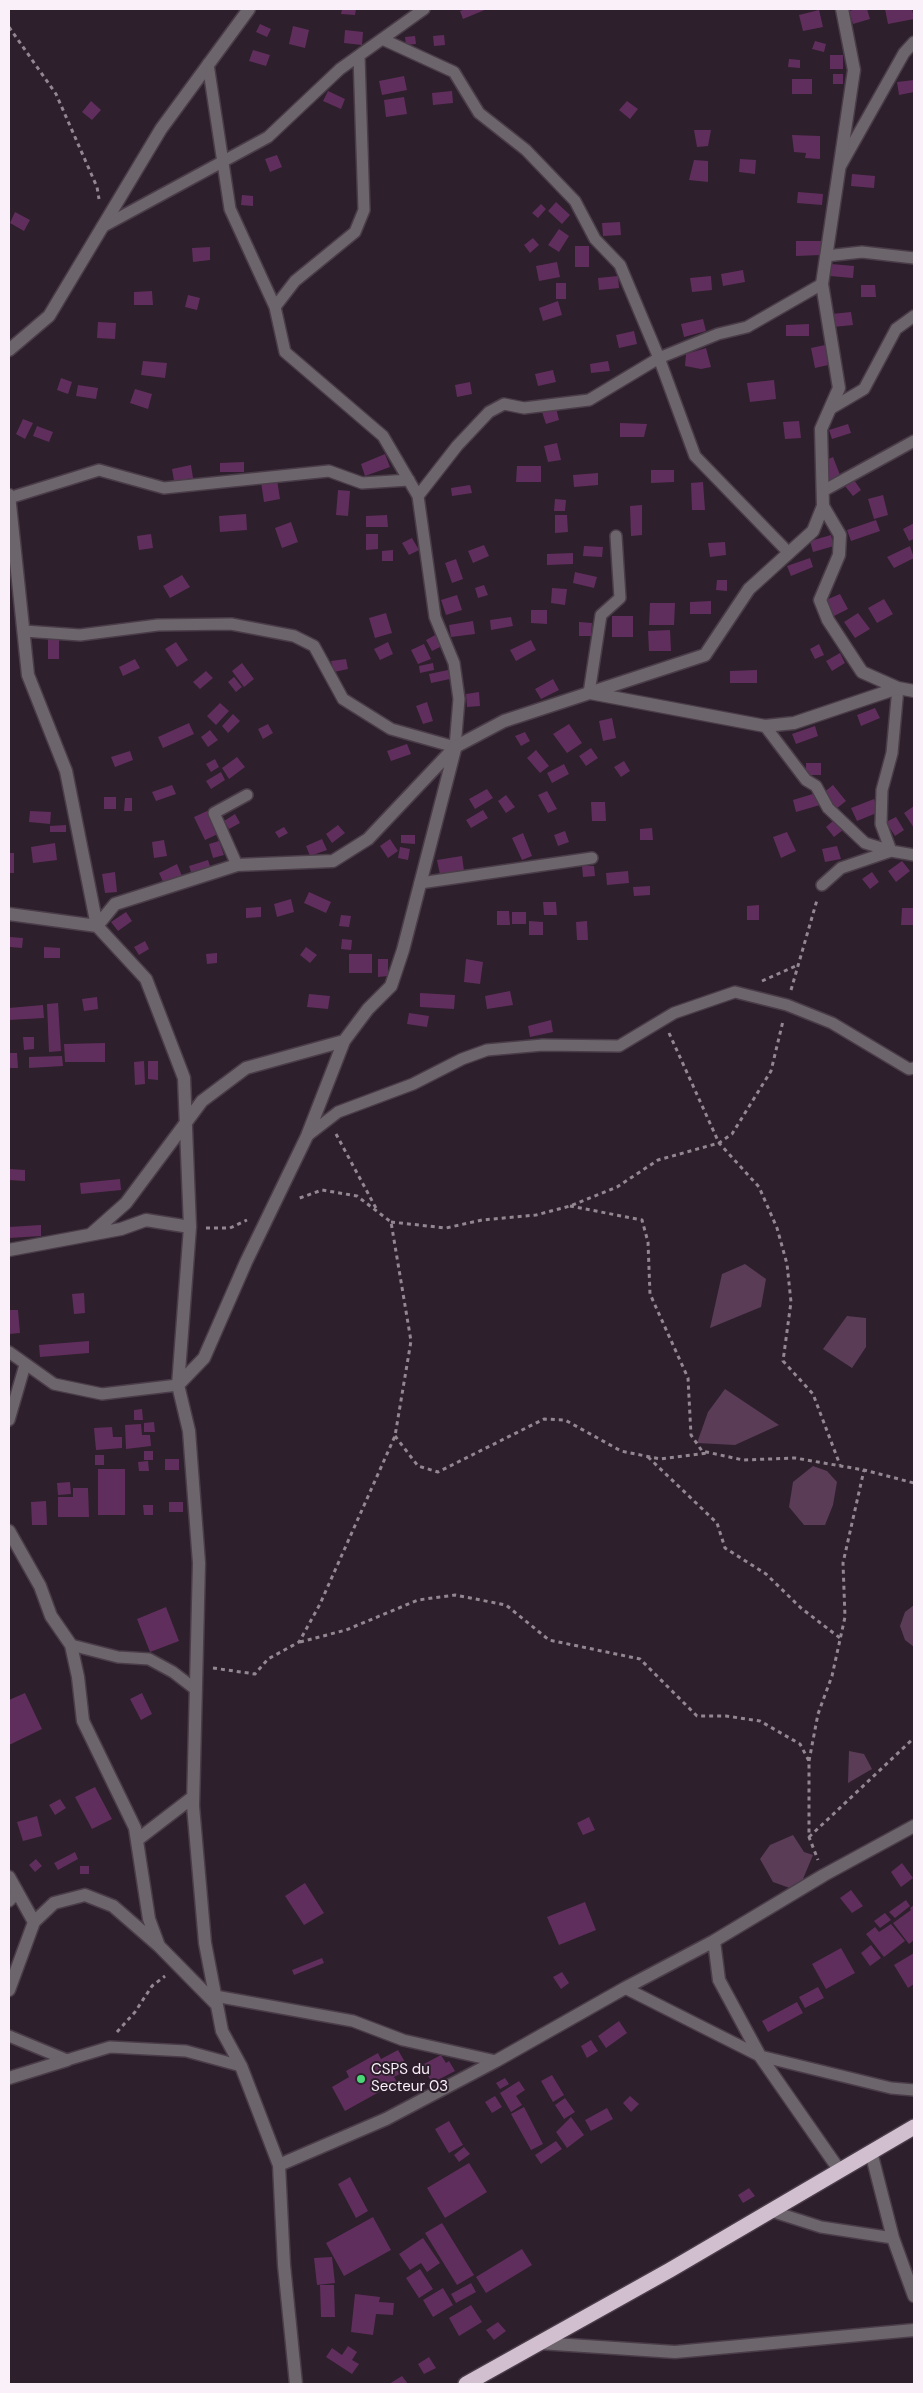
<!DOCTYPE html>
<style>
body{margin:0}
#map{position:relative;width:923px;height:2393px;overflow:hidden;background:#2d1f2c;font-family:"DM Sans",sans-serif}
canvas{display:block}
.frame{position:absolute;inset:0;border:10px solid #faf0f9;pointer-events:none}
</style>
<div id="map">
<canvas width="923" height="2393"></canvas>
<div class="frame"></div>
</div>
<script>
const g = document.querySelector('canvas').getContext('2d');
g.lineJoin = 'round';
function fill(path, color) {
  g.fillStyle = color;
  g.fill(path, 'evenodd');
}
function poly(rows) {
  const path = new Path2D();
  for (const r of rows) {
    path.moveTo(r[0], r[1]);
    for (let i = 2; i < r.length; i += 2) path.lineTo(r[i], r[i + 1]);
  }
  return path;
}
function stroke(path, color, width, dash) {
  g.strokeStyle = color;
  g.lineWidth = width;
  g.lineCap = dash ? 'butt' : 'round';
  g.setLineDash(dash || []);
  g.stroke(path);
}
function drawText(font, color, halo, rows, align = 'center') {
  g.font = font + ' "DM Sans",sans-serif';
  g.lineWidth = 4;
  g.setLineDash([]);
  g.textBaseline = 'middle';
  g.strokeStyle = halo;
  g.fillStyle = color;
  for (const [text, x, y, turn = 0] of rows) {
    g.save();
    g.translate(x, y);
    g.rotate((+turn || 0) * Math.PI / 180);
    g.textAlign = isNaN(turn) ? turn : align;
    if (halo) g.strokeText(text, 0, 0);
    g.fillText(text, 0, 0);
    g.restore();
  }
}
const green = poly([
 [745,1264,766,1279,761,1307,710,1328,722,1274],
 [847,1316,866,1318,866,1347,852,1368,823,1349],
 [725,1389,779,1425,735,1445,697,1443,708,1412],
 [813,1466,827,1471,837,1482,833,1505,825,1525,804,1525,789,1507,793,1482],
 [914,1605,914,1647,905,1640,900,1626,905,1612],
 [849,1751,864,1754,872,1769,848,1783],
 [793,1835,804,1852,813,1855,798,1891,773,1882,760,1859,770,1845]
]);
const building = poly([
 [342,9,356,9,355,15,341,14],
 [466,9,487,9,463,19,460,11],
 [856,9,867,9,870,19,853,24,849,11],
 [885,9,912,9,914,19,888,24],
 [819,10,823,27,803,31,799,15],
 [260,24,271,29,267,37,256,32],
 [293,26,309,30,305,48,289,44],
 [345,30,363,32,362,45,344,43],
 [444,35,445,45,434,46,433,36],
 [415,36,416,44,406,45,405,37],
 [815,41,826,44,824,52,812,49],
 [253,50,270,55,266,66,249,61],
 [830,55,843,55,843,69,830,69],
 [789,59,800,60,800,68,788,67],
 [833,74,843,74,843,84,833,84],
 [404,76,407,90,382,95,379,81],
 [792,79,812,79,812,94,792,94],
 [914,80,914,92,899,95,897,82],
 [328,91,345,99,341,109,323,101],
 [452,91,453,103,433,105,432,93],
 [404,97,407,114,386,117,384,100],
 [91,101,101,110,92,120,82,112],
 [627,101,638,109,630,119,619,110],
 [694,130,711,130,708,146,697,147],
 [792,135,820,136,820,159,805,158,806,153,794,152],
 [277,155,282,167,270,172,265,159],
 [740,159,756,160,755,174,739,172],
 [694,160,708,161,708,182,689,180],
 [852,174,875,176,874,188,851,186],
 [798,192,823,194,822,205,797,203],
 [242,195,253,196,253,206,241,205],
 [556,202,570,215,562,224,548,211],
 [541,204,546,209,538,218,532,213],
 [15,212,30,220,24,231,10,223],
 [620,222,621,235,603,236,602,223],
 [559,229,569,236,559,252,548,245],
 [533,238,539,245,530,253,524,245],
 [796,241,821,241,821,255,796,256],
 [575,246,589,246,589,267,575,267],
 [210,247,210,260,193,262,192,248],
 [557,262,560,277,539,281,536,266],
 [831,264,854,266,853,278,830,276],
 [743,270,745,282,723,286,721,274],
 [618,276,619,288,599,290,598,278],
 [711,276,712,290,692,292,690,278],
 [556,283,566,283,566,299,556,299],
 [861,285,875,285,876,297,861,297],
 [152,291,153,305,134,305,134,292],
 [188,295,200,298,197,310,185,307],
 [558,301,562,315,543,321,539,308],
 [851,312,853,325,833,327,832,314],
 [703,319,706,331,684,337,681,324],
 [98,322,116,323,115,339,97,338],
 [809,324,809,336,786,336,786,325],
 [634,331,637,344,619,348,616,335],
 [825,345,828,365,815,368,811,348],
 [706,348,711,367,701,369,685,366,686,354],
 [143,361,167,363,165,378,141,375],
 [608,361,610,371,591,373,590,364],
 [553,370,556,382,538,386,535,374],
 [61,378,72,382,68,394,57,390],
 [774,380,776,399,750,402,747,383],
 [470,382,472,394,457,397,455,385],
 [78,385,98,388,96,399,76,396],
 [135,389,152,394,148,409,130,403],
 [556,408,559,420,546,424,542,412],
 [23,419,33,423,25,439,16,434],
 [799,421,801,438,785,439,783,422],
 [620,423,647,424,644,437,620,437],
 [848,424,851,433,832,439,829,430],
 [37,426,53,432,49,442,33,436],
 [557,443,561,460,548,462,544,446],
 [385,454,390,467,365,476,361,464],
 [833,457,842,480,823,491,815,477,822,472,822,462],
 [244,462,244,472,220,472,220,463],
 [191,465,193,478,174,481,172,469],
 [517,466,541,466,541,482,516,482],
 [651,470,674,470,674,482,651,483],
 [598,473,598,485,574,487,573,475],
 [277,480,280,499,264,502,261,482],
 [854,480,861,490,853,496,845,486],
 [703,482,705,510,692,510,691,483],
 [470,485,472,493,452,496,451,488],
 [338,490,350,491,348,516,336,515],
 [883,495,888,515,874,519,868,499],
 [555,499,566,500,565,511,554,511],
 [642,505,642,535,631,536,630,506],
 [246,514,247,530,220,532,219,516],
 [387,515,388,527,366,527,366,516],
 [555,515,567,515,568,532,555,533],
 [876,520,880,531,851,541,847,530],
 [291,522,298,542,282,548,275,528],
 [914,523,914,539,909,541,903,529],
 [151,534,153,548,139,550,137,536],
 [366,534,378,534,378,549,366,550],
 [831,535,834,546,813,552,810,541],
 [412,538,419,550,409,555,402,543],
 [725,542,726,555,710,557,708,543],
 [484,545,489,556,473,563,468,551],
 [584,546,603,547,602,557,583,556],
 [910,546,914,558,894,568,887,557],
 [393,550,393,561,382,561,382,551],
 [573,553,573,564,547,565,547,554],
 [810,558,813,567,791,576,787,566],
 [456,559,463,579,452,583,445,563],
 [575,572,597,577,594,588,573,583],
 [182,575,190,587,170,598,163,586],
 [717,580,727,580,727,591,716,590],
 [484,585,488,595,478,598,475,588],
 [552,588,567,589,565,605,551,603],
 [840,594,848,609,834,616,826,600],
 [457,595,462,610,446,615,441,600],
 [884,599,893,614,877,623,868,608],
 [711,601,711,614,690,614,690,602],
 [650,603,675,603,674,625,649,625],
 [531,610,547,610,547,624,531,623],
 [386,613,392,633,375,638,369,618],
 [858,613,870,629,855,638,844,622],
 [612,616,633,616,633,637,612,637],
 [511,617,513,626,491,630,490,620],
 [473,621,475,634,451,637,449,625],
 [579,622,592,623,591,636,579,636],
 [670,630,671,651,649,651,648,631],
 [439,633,444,645,432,651,426,640],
 [48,637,59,637,59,659,48,659],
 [531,640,536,650,516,661,510,650],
 [176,642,188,660,177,667,165,649],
 [388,642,393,654,380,660,374,649],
 [424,644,431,659,418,664,411,650],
 [819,644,824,655,815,659,810,649],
 [840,653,845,663,832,671,826,661],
 [135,659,140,668,123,676,119,667],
 [346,659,348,669,334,672,331,661],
 [242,663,254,679,244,687,232,671],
 [433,663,434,670,420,673,419,666],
 [448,670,450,679,431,683,429,674],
 [757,670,757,683,730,683,730,671],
 [206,671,213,678,200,689,193,682],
 [234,677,242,687,236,692,228,682],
 [553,679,559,690,541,699,535,689],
 [479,692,480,706,467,707,466,694],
 [427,702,433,721,423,724,416,706],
 [220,703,229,711,216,725,207,716],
 [875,708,880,718,861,726,857,715],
 [233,714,240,721,228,733,222,726],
 [612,718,616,738,603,741,599,721],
 [189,723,194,734,163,748,158,737],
 [268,724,273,733,263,739,258,729],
 [569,724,582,743,567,753,553,734],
 [815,726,818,736,796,744,792,734],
 [210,730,218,740,208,747,201,737],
 [525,732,530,741,521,746,515,736],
 [407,744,411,754,391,761,387,751],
 [591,748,598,758,586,766,579,756],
 [536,750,549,766,540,773,527,758],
 [130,751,133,760,115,767,111,757],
 [237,757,245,767,229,779,222,768],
 [215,759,219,767,211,772,206,764],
 [624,761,630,771,621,777,614,767],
 [806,763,821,763,821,775,806,775],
 [564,764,569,774,552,783,547,773],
 [221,772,225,780,211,789,206,781],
 [172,785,176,794,156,801,152,792],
 [833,785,846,801,836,809,823,793],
 [487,789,493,798,475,809,469,799],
 [547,791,557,809,548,813,538,795],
 [816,793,820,805,796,812,793,800],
 [506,795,515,807,506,813,498,801],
 [104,797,116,797,116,809,104,809],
 [125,798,132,798,132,811,124,811],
 [874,799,879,812,857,821,851,808],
 [591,802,605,802,606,821,592,821],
 [914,806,914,828,904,813],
 [483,810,488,818,471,828,466,820],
 [30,811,51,812,50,824,29,822],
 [207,811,218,834,205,840,194,817],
 [235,814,240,823,229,829,224,821],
 [896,817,904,830,895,836,886,822],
 [834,820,843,830,834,837,826,827],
 [66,825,66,832,50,832,50,826],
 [338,825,345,833,332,843,326,834],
 [284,827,288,833,279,838,275,832],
 [652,828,653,840,640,840,640,829],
 [565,831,569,842,558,846,554,835],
 [787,832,796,851,781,858,773,837],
 [523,833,532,856,522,860,512,838],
 [401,835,415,835,415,844,401,843],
 [322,839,327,850,310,856,306,846],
 [390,839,398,851,388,858,380,846],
 [164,840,167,856,154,858,152,842],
 [219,841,224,855,213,858,209,844],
 [55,843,57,860,33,863,31,847],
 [837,846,841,859,825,862,822,849],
 [400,847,410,849,408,860,398,858],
 [9,853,14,853,14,873,9,873],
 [462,856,464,871,440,875,437,860],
 [208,860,211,869,192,875,189,866],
 [902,861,910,871,896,882,888,871],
 [177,864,182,876,164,884,159,873],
 [582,866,594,866,595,876,583,877],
 [628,871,629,883,607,885,606,873],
 [115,872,117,892,105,893,102,874],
 [872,872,879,882,870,889,862,879],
 [650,886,650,895,634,896,633,887],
 [309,892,331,902,326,913,304,903],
 [291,899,294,912,277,917,274,904],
 [543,902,556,902,557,915,544,915],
 [759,905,759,920,747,920,747,906],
 [261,907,261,917,246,918,246,908],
 [902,908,914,908,914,925,901,925],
 [497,911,509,911,510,925,497,925],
 [126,912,132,921,118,931,111,922],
 [512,912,526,912,526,924,512,924],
 [341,915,351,916,349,927,339,926],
 [529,921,543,922,543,935,529,935],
 [587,921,588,940,577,940,576,922],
 [10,937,23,938,22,948,10,947],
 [342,939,352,940,351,950,341,949],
 [145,941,149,949,139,955,134,947],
 [44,947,60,948,60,958,44,958],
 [306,947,317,955,310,963,300,955],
 [217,953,217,963,207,964,206,954],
 [349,954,372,954,372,973,349,973],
 [378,959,388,959,388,976,378,977],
 [466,959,483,962,480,984,464,982],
 [510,991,513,1005,487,1009,485,996],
 [420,993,455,995,454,1009,420,1007],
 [309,994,330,996,328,1009,307,1007],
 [97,997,98,1009,84,1011,82,999],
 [58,1003,61,1051,49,1052,47,1004],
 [43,1005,44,1018,9,1020,9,1008],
 [409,1013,429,1016,427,1027,407,1024],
 [551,1020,553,1032,530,1037,528,1026],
 [23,1037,34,1037,34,1049,24,1050],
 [105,1043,105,1062,65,1062,64,1044],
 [9,1053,17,1053,18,1068,9,1068],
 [62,1056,63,1066,29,1068,29,1057],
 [144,1061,145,1084,135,1085,134,1062],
 [148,1061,158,1061,158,1080,148,1079],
 [9,1169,25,1170,25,1181,9,1180],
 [120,1179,121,1190,81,1194,80,1183],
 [41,1225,41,1236,9,1238,9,1227],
 [84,1293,85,1313,74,1314,72,1294],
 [9,1310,18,1310,20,1333,9,1334],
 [89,1341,89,1353,40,1357,39,1345],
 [142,1409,143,1420,134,1420,134,1410],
 [154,1422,155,1432,144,1432,144,1423],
 [141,1424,142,1435,150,1435,151,1446,126,1449,125,1425],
 [112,1427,113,1437,122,1437,122,1448,96,1450,94,1428],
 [144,1451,153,1451,153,1460,144,1460],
 [95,1455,104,1455,104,1465,95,1465],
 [165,1459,179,1459,179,1470,165,1470],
 [148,1461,149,1471,139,1471,138,1462],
 [98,1469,125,1469,125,1515,98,1515],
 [70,1482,71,1494,58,1495,57,1483],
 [73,1488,88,1488,89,1517,58,1517,58,1497,73,1497],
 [46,1501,47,1525,32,1525,31,1502],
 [169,1502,183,1502,183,1512,169,1512],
 [143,1505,153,1505,153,1515,144,1515],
 [166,1607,179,1641,150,1652,137,1619],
 [25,1693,42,1729,9,1745,9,1700],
 [142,1693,152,1714,141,1720,130,1699],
 [95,1787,112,1819,92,1829,75,1797],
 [60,1799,66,1808,55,1815,49,1805],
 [37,1816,42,1836,23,1841,17,1822],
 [589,1817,595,1830,583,1835,577,1823],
 [75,1852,78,1859,58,1870,54,1863],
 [36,1859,42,1866,35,1872,29,1865],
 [902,1863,913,1878,901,1887,891,1872],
 [80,1866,89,1866,89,1874,80,1874],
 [305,1883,324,1913,304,1925,285,1896],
 [851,1890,863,1906,852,1913,840,1898],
 [906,1900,910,1906,895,1918,889,1912],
 [585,1902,596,1930,559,1945,547,1917],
 [914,1905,914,1940,909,1944,893,1923,911,1910,910,1908],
 [885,1913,891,1920,880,1928,874,1921],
 [891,1924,905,1941,884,1957,866,1934,875,1927,879,1932],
 [871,1945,881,1958,870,1966,861,1953],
 [841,1948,855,1973,826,1989,812,1964],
 [914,1953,914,1984,908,1988,894,1965],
 [322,1958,324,1963,294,1975,292,1970],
 [562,1972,569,1983,561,1989,553,1977],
 [818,1987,824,1998,805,2008,799,1997],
 [797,2002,803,2013,768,2032,762,2021],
 [619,2021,627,2033,606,2048,598,2036],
 [591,2040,598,2051,587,2058,581,2046],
 [398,2050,409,2069,394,2077,397,2082,345,2111,332,2087,349,2077,346,2071,378,2053,381,2059],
 [441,2055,446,2063,449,2061,455,2071,432,2083,422,2065],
 [552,2075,564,2095,553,2102,541,2081],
 [505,2078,509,2084,500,2089,496,2083],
 [519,2081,525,2090,516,2096,522,2105,511,2112,500,2093],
 [495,2096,502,2107,492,2113,485,2102],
 [630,2096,639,2104,631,2112,623,2103],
 [565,2098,575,2112,564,2119,555,2105],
 [524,2107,543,2144,531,2150,511,2114],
 [607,2108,613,2119,591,2131,585,2120],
 [571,2117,584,2135,567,2148,556,2132],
 [449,2121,463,2145,449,2153,435,2129],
 [556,2141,562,2149,541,2164,535,2155],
 [464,2147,470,2154,459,2162,454,2155],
 [469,2163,487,2192,445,2218,427,2188],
 [350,2177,368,2211,356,2218,338,2184],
 [749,2188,755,2196,743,2203,738,2195],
 [373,2217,391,2250,344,2276,326,2243],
 [442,2223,474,2275,457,2285,425,2233],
 [423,2238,440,2263,427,2272,421,2263,410,2270,399,2254],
 [522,2249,532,2265,486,2293,476,2277],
 [332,2257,335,2283,317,2285,314,2258],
 [420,2269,433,2289,419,2298,406,2278],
 [471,2283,476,2292,456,2303,451,2294],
 [320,2285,334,2285,335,2317,321,2317],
 [443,2288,453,2305,433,2317,423,2300],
 [355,2294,380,2297,379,2302,394,2303,393,2315,376,2314,373,2335,351,2332],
 [471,2305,482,2322,459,2336,449,2318],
 [498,2322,506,2331,494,2340,486,2330],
 [348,2346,357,2352,352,2360,359,2364,352,2374,326,2357,332,2348,342,2355],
 [429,2357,436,2368,424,2374,418,2364],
 [402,2376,408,2384,389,2384]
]);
const path = poly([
 [9,27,56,94,97,187,99,199],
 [762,981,798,965],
 [791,990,817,900],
 [669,1033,719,1143,759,1187,777,1228,787,1264,791,1302,783,1361,813,1394,840,1465],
 [336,1134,377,1210],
 [570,1206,642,1220,648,1242,650,1294,688,1378,691,1435,702,1451,743,1460,795,1458,864,1470,914,1483],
 [391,1222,446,1228,482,1220,536,1215,570,1206,617,1187,658,1160,719,1143,732,1134,771,1071,783,1021],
 [206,1228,230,1228,247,1220],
 [395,1436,418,1466,438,1472,544,1419,565,1420,621,1451,660,1459,707,1453],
 [648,1457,717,1523,725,1548,766,1574,801,1608,840,1638],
 [300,1642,346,1630,418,1600,455,1595,506,1605,549,1640,640,1659,697,1716,726,1716,760,1721,800,1744,809,1761,809,1837,818,1860],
 [213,1668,255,1674,268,1659,299,1642,320,1604,395,1436,411,1341,391,1222,357,1196,322,1190,297,1199],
 [809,1761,818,1714,832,1676,845,1617,843,1563,864,1470],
 [809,1837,914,1738],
 [117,2032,135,2012,152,1986,165,1976]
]);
const lane = poly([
 [382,39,454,72,479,113,526,150,575,201,595,239,620,265,659,358,695,456,789,553],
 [841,165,904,53,914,42],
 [102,227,268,137,340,69,424,9],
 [826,256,862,252,914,258],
 [275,307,295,281,355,232,364,210,359,56],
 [830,409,864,389,896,329,914,316],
 [823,491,914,441],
 [418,496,457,446,489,412,504,404,524,408,589,400,659,358,718,334,747,327,822,284],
 [9,498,99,470,164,488,329,471,362,483,409,480],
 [24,631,80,635,158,625,231,624,294,636,314,646,343,699,391,729,455,747,459,699,454,663,435,617,418,496,383,436,285,352,275,307,230,209,208,64],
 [589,693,601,615,620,598,616,536],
 [765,726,806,780,816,786,828,808,865,843,891,851],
 [891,851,881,824,882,790,892,753,898,688],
 [237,865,214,813,247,795],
 [420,883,592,858],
 [822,885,841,868,891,851,914,855],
 [307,1136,338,1112,413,1084,462,1059,487,1050,543,1045,619,1046,674,1013,735,992,787,1005,832,1023,909,1069,914,1068],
 [9,1352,54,1384,102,1394,178,1385],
 [9,1420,25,1365],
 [71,1645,118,1657,149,1659,173,1672,195,1689],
 [9,1901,16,1894],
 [625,1988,760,2056,891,2088,914,2090],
 [215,1996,353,2021,403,2040,496,2061],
 [9,2036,67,2060,110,2047,186,2051,241,2066],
 [771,2211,821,2227,893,2238]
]);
const street = poly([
 [9,350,49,316,161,129,249,9],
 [9,495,28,675,66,771,97,926,146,979,184,1078,190,1227,178,1385,189,1431,199,1563,193,1806,205,1943,222,2031,241,2066,279,2165,284,2265,296,2384],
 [823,506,840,535,839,555,820,600,828,620,862,672,898,688,914,691],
 [590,693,765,726,794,723,898,688],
 [9,914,97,926,115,904,237,865,333,861,368,839,455,747,504,721,705,655,749,589,813,531,823,506,821,429,839,388,822,284,854,70,842,9],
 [91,1234,126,1203,202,1101,246,1068,344,1041],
 [9,1250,121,1229,146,1220,190,1227],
 [178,1385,204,1358,246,1262,307,1136,344,1041,368,1009,391,986,403,950,455,749],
 [9,1531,40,1586,51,1616,71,1645,78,1677,83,1721,135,1828,149,1919,159,1946],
 [137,1840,193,1797],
 [9,1877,34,1922],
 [714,1941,719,1980,760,2056,840,2171],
 [9,1990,34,1922,54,1903,85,1895,113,1906,159,1946,217,2005],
 [9,2078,67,2060],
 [871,2152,893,2238,914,2296],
 [279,2165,386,2119,496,2061,625,1988,714,1941,824,1875,914,1826],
 [539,2343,675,2352,914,2330]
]);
const highway = poly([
 [466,2384,670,2270,914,2127]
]);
const markers = [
 [361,2079,5,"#4bd677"]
];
const poiNames = [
 ["CSPS du",371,2070],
 ["Secteur 03",371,2087]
];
fill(green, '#5a3c57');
fill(building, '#602e5c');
stroke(lane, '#4a3c49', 14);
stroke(street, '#4a3c49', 15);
stroke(highway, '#4a3c49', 18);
stroke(path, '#938792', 3, [4, 4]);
stroke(lane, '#6c656b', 11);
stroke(street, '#6c656b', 12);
stroke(highway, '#d1bfcf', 15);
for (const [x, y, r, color] of markers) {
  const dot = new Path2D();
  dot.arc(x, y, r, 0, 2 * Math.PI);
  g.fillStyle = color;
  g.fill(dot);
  stroke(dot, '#2d1f2c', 2);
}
drawText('15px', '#faf0f9', '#2d1f2c', poiNames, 'left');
</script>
